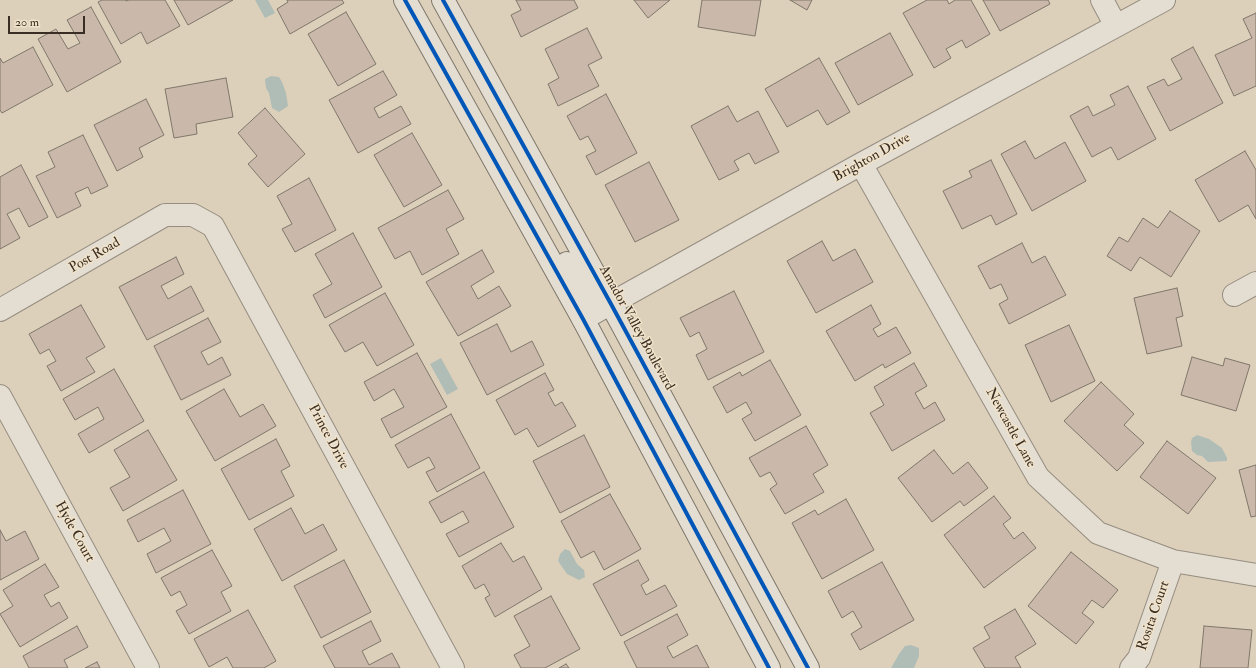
<!DOCTYPE html>
<style>
body{margin:0}
#map{position:relative;width:1256px;height:668px;overflow:hidden;background:#dcd0ba;font-family:"IM FELL Double Pica",serif}
canvas{display:block}
.scale{position:absolute;left:8px;top:16px;width:77px;height:18px;box-sizing:border-box;border:2px solid #3a2e24;border-top:0;padding-left:5px;font-size:12px;line-height:14px;white-space:nowrap;color:#3a2e24;-webkit-text-stroke:3px #f1e3c9;paint-order:stroke}
</style>
<div id="map">
<canvas width="1256" height="668"></canvas>
<div class="scale">20 m</div>
</div>
<script>
const g = document.querySelector('canvas').getContext('2d');
g.lineJoin = 'round';
function fill(path, color) {
  g.fillStyle = color;
  g.fill(path, 'evenodd');
}
function poly(rows) {
  const path = new Path2D();
  for (const r of rows) {
    path.moveTo(r[0], r[1]);
    for (let i = 2; i < r.length; i += 2) path.lineTo(r[i], r[i + 1]);
  }
  return path;
}
function stroke(path, color, width, dash) {
  g.strokeStyle = color;
  g.lineWidth = width;
  g.lineCap = dash ? 'butt' : 'round';
  g.setLineDash(dash || []);
  g.stroke(path);
}
function drawText(font, color, halo, rows, align = 'center') {
  g.font = font + ' "IM FELL Double Pica",serif';
  g.lineWidth = 3;
  g.setLineDash([]);
  g.textBaseline = 'middle';
  g.strokeStyle = halo;
  g.fillStyle = color;
  for (const [text, x, y, turn = 0] of rows) {
    g.save();
    g.translate(x, y);
    g.rotate((+turn || 0) * Math.PI / 180);
    g.textAlign = isNaN(turn) ? turn : align;
    if (halo) g.strokeText(text, 0, 0);
    g.fillText(text, 0, 0);
    g.restore();
  }
}
const water = poly([
 [255,0,268,0,275,13,265,18],
 [271,76,279,77,282,82,286,93,288,106,279,112,272,108,269,93,266,88,265,79],
 [441,358,458,389,447,395,430,364],
 [1197,435,1209,439,1222,448,1227,458,1227,461,1208,462,1202,456,1197,455,1192,451,1191,442,1192,438],
 [565,549,570,551,577,564,584,570,585,577,579,580,567,574,558,561,560,554],
 [911,645,919,648,919,656,914,668,891,668,899,654,905,646]
]);
const building = poly([
 [102,0,125,0,126,1,129,0,165,0,180,26,147,44,141,32,121,44,98,2,102,0],
 [174,0,233,0,188,25,174,0],
 [287,0,342,0,344,3,290,34,277,9,288,2,287,0],
 [516,0,574,0,578,8,521,37,511,15,521,10,516,0],
 [634,0,670,0,648,18,634,0],
 [702,0,761,0,755,36,698,27,702,0],
 [790,0,812,0,807,10,790,0],
 [927,0,947,0,949,4,955,0,971,0,990,34,966,48,962,40,946,49,951,58,934,68,903,13,927,0],
 [983,0,1048,0,1050,4,1000,31,983,0],
 [91,7,121,62,67,92,38,39,56,29,68,49,80,43,67,20,91,7],
 [346,12,376,64,338,86,308,34,346,12],
 [1256,13,1256,86,1234,96,1215,55,1252,38,1243,19,1256,13],
 [587,28,602,58,588,65,599,86,558,106,548,84,559,78,545,49,587,28],
 [890,33,913,75,858,105,835,63,890,33],
 [33,47,53,85,2,113,0,110,0,58,3,63,33,47],
 [1193,47,1223,103,1170,131,1147,87,1164,79,1168,86,1182,79,1171,59,1193,47],
 [819,58,850,112,827,125,818,110,787,127,765,89,819,58],
 [383,71,397,95,374,108,379,118,401,106,411,124,358,153,329,100,383,71],
 [226,78,233,117,196,124,197,134,174,138,165,89,226,78],
 [1128,86,1156,139,1118,160,1111,147,1092,157,1070,116,1088,106,1093,116,1115,105,1110,95,1128,86],
 [606,94,637,153,596,175,586,156,596,151,588,136,580,140,567,116,606,94],
 [146,99,164,135,139,148,143,157,117,171,94,125,146,99],
 [728,106,737,122,758,111,779,152,755,164,749,153,734,161,739,170,719,180,691,126,728,106],
 [265,108,305,154,268,187,248,164,257,156,238,133,265,108],
 [412,133,442,185,404,207,374,155,412,133],
 [83,135,108,186,91,194,88,187,75,193,81,206,57,218,36,176,55,167,48,152,83,135],
 [1025,141,1035,159,1065,142,1086,181,1032,211,1001,154,1025,141],
 [1245,151,1256,170,1256,219,1248,205,1219,222,1195,180,1245,151],
 [991,160,1017,214,996,225,991,215,962,229,943,191,972,177,969,171,991,160],
 [649,162,679,220,635,242,605,185,649,162],
 [21,165,48,217,29,227,19,208,7,214,20,238,0,249,0,177,21,165],
 [309,178,336,230,295,252,282,229,292,224,277,196,309,178],
 [448,190,464,219,446,229,459,254,422,275,410,251,395,259,378,228,448,190],
 [1170,211,1200,231,1171,277,1140,257,1131,271,1107,256,1119,237,1128,242,1143,218,1158,228,1170,211],
 [353,233,382,287,325,318,313,295,332,284,315,254,353,233],
 [822,241,833,261,855,249,873,282,816,313,787,261,822,241],
 [1022,243,1032,263,1045,256,1066,295,1009,324,999,304,1008,299,1001,284,990,289,978,266,1022,243],
 [482,250,494,272,471,286,478,299,499,286,511,306,458,336,426,282,482,250],
 [176,257,184,274,161,286,168,299,191,286,204,311,147,340,119,287,176,257],
 [1177,288,1183,316,1176,318,1182,346,1147,354,1134,298,1177,288],
 [734,291,764,352,708,380,696,355,707,349,699,332,690,337,680,318,734,291],
 [385,293,414,345,377,366,363,342,345,352,329,325,385,293],
 [81,305,105,347,86,358,95,372,61,391,47,366,56,361,49,349,40,354,29,334,81,305],
 [871,305,881,324,873,329,878,337,896,327,911,353,885,368,883,364,855,381,826,331,871,305],
 [208,318,221,342,201,352,208,365,222,357,231,375,181,400,154,346,208,318],
 [497,324,511,352,532,341,544,365,487,395,460,343,497,324],
 [1069,325,1095,381,1051,402,1025,345,1069,325],
 [417,353,447,407,391,438,381,419,404,407,394,389,374,401,364,382,417,353],
 [1192,357,1223,366,1225,358,1250,365,1236,411,1181,395,1192,357],
 [770,360,801,415,755,441,742,419,752,413,746,402,727,413,713,387,740,372,742,376,770,360],
 [914,363,927,386,915,393,924,409,935,402,945,420,892,451,870,413,884,405,874,387,914,363],
 [114,369,144,421,89,453,78,434,104,419,98,407,75,420,63,399,114,369],
 [545,373,554,390,548,393,555,406,562,402,576,426,538,447,527,428,515,435,496,400,545,373],
 [1101,382,1134,414,1124,425,1144,443,1117,471,1064,421,1101,382],
 [224,389,240,417,263,404,276,426,215,461,186,411,224,389],
 [451,414,480,468,437,492,426,472,435,468,429,457,408,468,395,445,451,414],
 [806,426,828,465,813,474,824,492,785,514,770,489,777,484,770,472,760,477,749,458,806,426],
 [148,430,177,480,123,511,110,488,130,477,114,450,148,430],
 [584,435,610,487,560,513,533,461,584,435],
 [276,439,290,466,281,471,294,496,249,520,221,469,276,439],
 [1167,441,1216,478,1188,514,1140,477,1167,441],
 [934,450,953,474,968,462,988,488,964,506,960,501,932,522,898,478,934,450],
 [1256,465,1256,516,1251,517,1239,470,1256,465],
 [484,472,514,527,459,557,446,534,469,522,463,511,441,523,429,502,484,472],
 [183,490,211,544,156,573,147,554,171,541,164,528,138,542,127,520,183,490],
 [610,494,641,549,604,570,594,551,581,558,561,521,610,494],
 [994,496,1011,518,1003,524,1014,539,1023,532,1036,548,984,588,944,535,994,496],
 [846,499,874,550,822,579,792,523,815,510,818,515,846,499],
 [291,508,305,534,323,524,337,550,282,581,254,529,291,508],
 [0,530,6,541,25,531,39,559,0,580,0,530],
 [501,543,513,562,524,556,542,589,495,617,485,598,490,595,484,584,475,589,462,566,501,543],
 [212,550,232,586,221,592,231,611,189,634,176,611,187,605,180,591,171,596,161,578,212,550],
 [1071,552,1118,590,1103,608,1092,600,1082,613,1094,622,1076,644,1028,606,1071,552],
 [344,560,371,612,321,638,294,586,344,560],
 [638,560,649,580,641,585,646,595,665,585,677,606,621,636,593,584,638,560],
 [882,562,914,620,860,650,851,634,862,627,853,611,842,618,828,591,882,562],
 [45,564,59,587,44,595,51,607,59,602,68,618,20,647,0,614,13,606,3,590,45,564],
 [551,596,580,649,545,668,521,668,514,655,530,646,514,616,551,596],
 [1015,609,1036,644,1015,657,1021,668,985,668,973,648,990,638,984,627,1015,609],
 [248,610,276,661,264,668,233,668,227,657,209,667,194,639,248,610],
 [677,614,688,635,667,647,673,658,697,645,709,668,637,668,624,642,677,614],
 [371,621,381,641,362,651,369,665,392,653,400,668,335,668,323,646,371,621],
 [77,626,88,647,64,660,68,668,29,668,23,656,77,626],
 [1204,626,1252,630,1248,668,1200,668,1204,626],
 [97,662,100,668,85,668,97,662],
 [566,664,569,668,559,668,566,664]
]);
const street = poly([
 [1102,0,1116,26],
 [861,164,1038,477,1098,533,1173,561,1256,575],
 [1234,295,1256,283],
 [0,310,165,215,193,215,213,226,453,668],
 [583,319,861,164,1164,0],
 [0,396,148,668],
 [1131,668,1139,658,1173,561]
]);
const secondary = poly([
 [405,0,583,319,769,668],
 [443,0,611,304,808,668],
 [567,263,576,279,588,294,597,299,611,304]
]);
const cycleway = poly([
 [405,0,583,319,769,668],
 [443,0,611,304,808,668]
]);
const streetNames = [
 ["Brighton Drive",872,158,-29],
 ["Post Road",95,256,-30],
 ["Amador Valley Boulevard",636,328,61],
 ["Newcastle Lane",1010,428,61],
 ["Prince Drive",328,437,62],
 ["Hyde Court",74,532,61],
 ["Rosita Court",1154,616,-71]
];
fill(water, '#b0bdb7');
fill(building, '#cab8aa');
stroke(building, '#7f776b', 1);
stroke(street, '#968d80', 24);
stroke(secondary, '#7f776b', 24);
stroke(street, '#e3ddd2', 22);
stroke(secondary, '#e3ddd2', 22);
stroke(cycleway, '#0057b8', 4);
drawText('14px', '#3a2e24', '#f1e3c9', streetNames);
</script>
